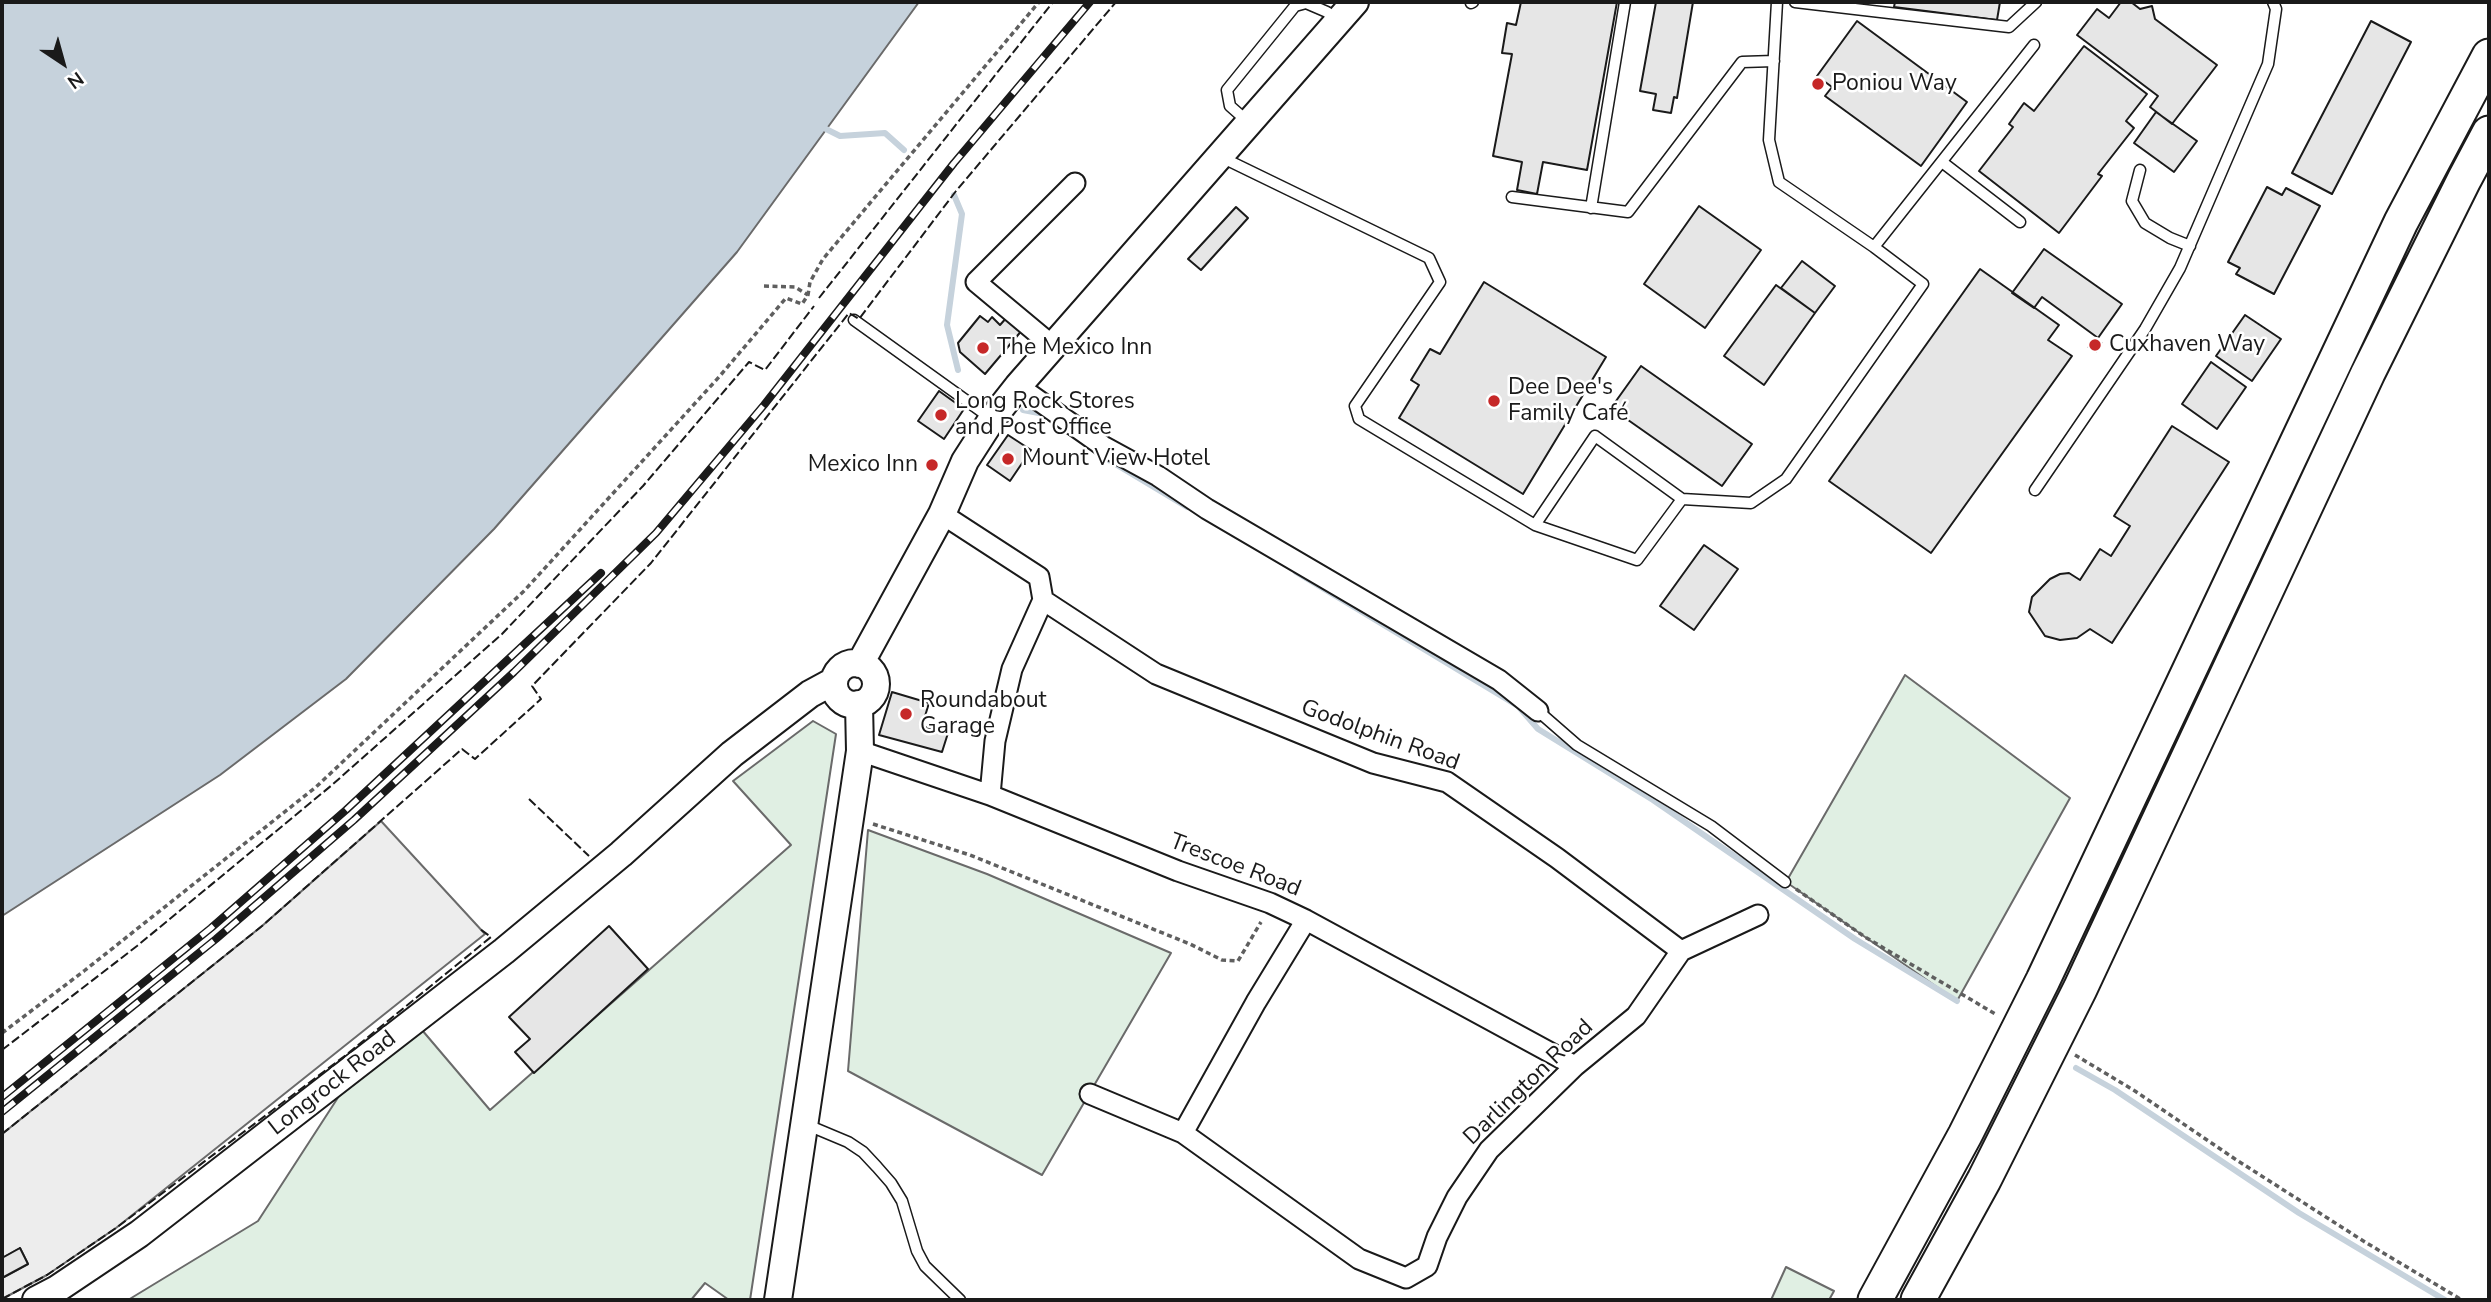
<!DOCTYPE html>
<meta charset="utf-8">
<style>
body{margin:0}
#map{position:relative;width:2491px;height:1302px;overflow:hidden;background:#fff;font-family:"Nunito Sans",sans-serif}
canvas{display:block}
.frame{position:absolute;inset:0;border:4px solid #1a1a1a;pointer-events:none}
.north{position:absolute;left:28px;top:28px;width:70px;height:70px;-webkit-text-stroke:5px #fff;paint-order:stroke;rotate:144deg;font-size:19px;font-weight:700;line-height:28px;text-align:center;color:#1a1a1a}
.north::after{content:'';display:block;margin:auto;width:24px;height:32px;background:#1a1a1a;clip-path:polygon(50% 0,100% 100%,50% 72%,0 100%)}
</style>
<div id="map">
<canvas width="2491" height="1302"></canvas>
<div class="frame"></div>
<div class="north">N</div>
</div>
<script>
const g = document.querySelector('canvas').getContext('2d');
g.lineJoin = 'round';
function fill(path, color) {
  g.fillStyle = color;
  g.fill(path, 'evenodd');
}
function poly(rows) {
  const path = new Path2D();
  for (const r of rows) {
    if (r.length === 3) {
      path.moveTo(r[0] + r[2], r[1]);
      path.arc(r[0], r[1], r[2], 0, 2 * Math.PI);
      continue;
    }
    path.moveTo(r[0], r[1]);
    for (let i = 2; i < r.length; i += 2) path.lineTo(r[i], r[i + 1]);
  }
  return path;
}
function stroke(path, color, width, dash) {
  g.strokeStyle = color;
  g.lineWidth = width;
  g.lineCap = dash ? 'butt' : 'round';
  g.setLineDash(dash || []);
  g.stroke(path);
}
function drawText(font, color, halo, rows, align = 'center') {
  g.font = font + ' "Nunito Sans",sans-serif';
  g.lineWidth = 5;
  g.setLineDash([]);
  g.textBaseline = 'middle';
  g.strokeStyle = halo;
  g.fillStyle = color;
  for (const [text, x, y, turn = 0] of rows) {
    g.save();
    g.translate(x, y);
    g.rotate((+turn || 0) * Math.PI / 180);
    g.textAlign = isNaN(turn) ? turn : align;
    if (halo) g.strokeText(text, 0, 0);
    g.fillText(text, 0, 0);
    g.restore();
  }
}
const green = poly([
 [1905,675,2070,798,1957,1001,1786,882,1905,675],
 [813,721,836,734,750,1300,729,1300,705,1283,691,1300,128,1300,258,1221,339,1096,422,1030,490,1110,791,845,733,781,813,721],
 [868,830,987,874,1171,953,1042,1175,848,1071,868,830],
 [1786,1267,1834,1291,1829,1300,1771,1300,1786,1267]
]);
const parking = poly([
 [381,821,485,934,116,1228,47,1275,2,1299,2,1278,28,1264,20,1248,2,1258,2,1134,262,926,381,821]
]);
const water = poly([
 [2,2,919,2,737,252,494,529,346,679,220,775,2,916,2,2]
]);
const stream = poly([
 [826,129,840,136,885,133,904,150],
 [954,195,962,214,947,325,958,370],
 [1023,410,1044,414],
 [1107,459,1187,507],
 [1296,572,1518,706,1538,729,1653,800,1855,939,1957,1001],
 [2076,1068,2115,1090,2299,1213,2445,1300]
]);
const building = poly([
 [1521,2,1617,2,1587,170,1543,162,1537,194,1517,190,1522,162,1493,156,1512,54,1502,53,1507,23,1516,25,1521,2],
 [1656,2,1693,2,1677,98,1674,97,1671,113,1653,110,1656,94,1640,91,1656,2],
 [1895,2,2000,2,1997,20,1894,7,1895,2],
 [2121,2,2131,2,2140,9,2152,6,2155,19,2217,65,2172,124,2150,107,2158,96,2077,35,2097,9,2109,18,2121,2],
 [1857,21,1967,102,1921,166,1825,96,1832,87,1817,76,1857,21],
 [2371,21,2411,42,2332,194,2292,173,2371,21],
 [2084,46,2147,94,2126,121,2134,128,2098,174,2102,176,2059,233,1979,171,2013,127,2009,124,2024,103,2034,111,2084,46],
 [2156,112,2197,141,2174,172,2134,143,2156,112],
 [2267,187,2282,195,2286,188,2320,206,2274,294,2236,274,2240,268,2228,262,2267,187],
 [1699,206,1761,250,1705,328,1644,284,1699,206],
 [1236,207,1248,218,1201,270,1188,259,1236,207],
 [2044,249,2122,304,2098,338,2042,297,2034,308,2012,293,2044,249],
 [1802,261,1835,286,1815,313,1781,288,1802,261],
 [1980,269,2059,325,2048,340,2072,356,1931,553,1829,481,1980,269],
 [1484,282,1606,357,1523,494,1399,418,1419,385,1411,380,1430,349,1440,354,1484,282],
 [1776,285,1815,313,1764,385,1724,356,1776,285],
 [2245,315,2281,339,2252,381,2216,356,2245,315],
 [980,316,988,322,992,317,1000,325,1008,316,1023,329,985,374,960,352,958,343,980,316],
 [2094,338,2102,343,2096,352,2088,347,2094,338],
 [2211,362,2246,387,2217,429,2182,404,2211,362],
 [1641,366,1752,444,1722,486,1611,408,1641,366],
 [939,391,964,409,944,439,918,421,939,391],
 [2172,426,2229,462,2112,643,2090,629,2077,638,2060,640,2045,636,2029,612,2032,597,2050,579,2060,574,2069,573,2080,580,2100,549,2111,556,2130,526,2114,516,2172,426],
 [1008,435,1031,450,1010,481,987,465,1008,435],
 [1704,545,1738,569,1694,630,1660,606,1704,545],
 [892,692,929,703,922,726,948,733,942,752,879,735,892,692],
 [609,926,648,969,534,1073,515,1052,530,1039,509,1017,609,926],
 [20,1248,28,1264,2,1278,2,1258,20,1248]
]);
const path = poly([
 [764,286,795,287,808,295],
 [873,824,970,855,1190,944,1222,960,1238,961,1261,922],
 [1796,889,1865,937,1997,1015],
 [2,1033,84,971,316,787,524,591,719,377,786,298,802,304,808,295,810,282,823,259,1039,2],
 [2075,1055,2135,1091,2235,1159,2365,1242,2462,1300]
]);
const lane = poly([
 [1795,2,2009,27,2036,2],
 [1471,3,1473,2],
 [1247,121,1230,106,1227,90,1295,6,1306,3,1327,12,1337,21],
 [1221,157,1429,258,1440,282,1355,406,1359,419,1535,525,1595,436,1682,499,1751,503,1786,479,1923,284,1874,247,1779,182,1769,140,1777,2],
 [1942,162,2020,222],
 [2140,170,2132,201,2145,223,2170,238,2190,246],
 [1512,197,1628,212,1742,62,1774,61],
 [1591,208,1625,2],
 [1874,247,2034,45],
 [854,320,992,419],
 [2035,490,2145,329,2180,268,2268,64,2276,9,2273,2],
 [1535,525,1637,560,1682,499],
 [1538,711,1577,745,1711,826,1785,882],
 [805,1124,848,1142,863,1152,877,1167,891,1183,902,1201,917,1251,925,1266,960,1300]
]);
const street = poly([
 [1054,347,976,282,1075,183],
 [1018,386,1103,446,1158,476,1207,509,1499,680,1538,711],
 [942,514,1039,577,1043,600,1012,669,995,741,990,795],
 [1043,600,1156,674,1373,763,1447,782,1557,858,1681,951],
 [860,751,990,795,1178,871,1270,903,1306,920,1575,1066],
 [1306,920,1256,1002,1183,1133,1359,1259,1406,1278,1427,1266,1437,1237,1457,1197,1489,1150,1575,1066,1636,1016,1681,951,1758,915],
 [1090,1094,1183,1133]
]);
const secondary = poly([
 [855,684,21],
 [860,664,942,514,965,461,992,419,1018,386,1355,2],
 [36,1300,57,1289,139,1234,504,951,621,854,732,754,810,694,834,681],
 [778,1300,860,751,859,704]
]);
const highway = poly([
 [1875,1300,1965,1135,2043,980,2401,222,2489,56],
 [1918,1300,1984,1180,2080,989,2368,373,2464,180,2489,133]
]);
const rail = poly([
 [2,1097,211,928,346,810,601,573],
 [2,1112,216,939,354,820,514,672,656,533,764,405,954,163,1090,2]
]);
const fence = poly([
 [819,298,1053,2],
 [529,799,589,856],
 [2,1050,137,946,332,785,502,634,643,486,749,362,765,370,814,306],
 [2,1134,262,926,462,749,475,759,541,699,532,686,651,563,849,313,859,319,956,191,1116,2],
 [2,1299,47,1275,116,1228,346,1055,491,937,480,929]
]);
const markers = [
 [1818,84,7,"#c62828"],
 [2095,345,7,"#c62828"],
 [983,348,7,"#c62828"],
 [1494,401,7,"#c62828"],
 [941,415,7,"#c62828"],
 [1008,459,7,"#c62828"],
 [932,465,7,"#c62828"],
 [906,714,7,"#c62828"]
];
const poiNames = [
 ["Poniou Way",1832,84],
 ["Cuxhaven Way",2109,345],
 ["The Mexico Inn",997,348],
 ["Dee Dee's",1508,388],
 ["Family Café",1508,414],
 ["Long Rock Stores",955,402],
 ["and Post Office",955,428],
 ["Mount View Hotel",1022,459],
 ["Mexico Inn",918,465,"right"],
 ["Roundabout",920,701],
 ["Garage",920,727]
];
const streetNames = [
 ["Godolphin Road",1380,736,20],
 ["Trescoe Road",1235,866,21],
 ["Darlington Road",1529,1083,-44],
 ["Longrock Road",333,1084,-38]
];
fill(green, '#e0efe3');
stroke(green, '#6a6a6a', 2);
fill(parking, '#ededed');
stroke(parking, '#6a6a6a', 2);
fill(water, '#c6d2dc');
stroke(water, '#6a6a6a', 2);
stroke(stream, '#c6d2dc', 6);
fill(building, '#e6e6e6');
stroke(building, '#1a1a1a', 2);
stroke(lane, '#1a1a1a', 13);
stroke(street, '#1a1a1a', 23);
stroke(secondary, '#1a1a1a', 30);
stroke(highway, '#1a1a1a', 37);
stroke(path, '#5f5f5f', 3.5, [5, 3.5]);
stroke(lane, '#fff', 10);
stroke(street, '#fff', 19);
stroke(secondary, '#fff', 26);
stroke(highway, '#fff', 33);
stroke(rail, '#1a1a1a', 8);
stroke(rail, '#fff', 5, [16]);
stroke(fence, '#1a1a1a', 2, [9, 3.5]);
for (const [x, y, r, color] of markers) {
  const dot = new Path2D();
  dot.arc(x, y, r, 0, 2 * Math.PI);
  g.fillStyle = color;
  g.fill(dot);
  stroke(dot, '#fff', 2.5);
}
drawText('23px', '#1a1a1a', '#fff', poiNames, 'left');
drawText('23px', '#1a1a1a', '#fff', streetNames);
</script>
